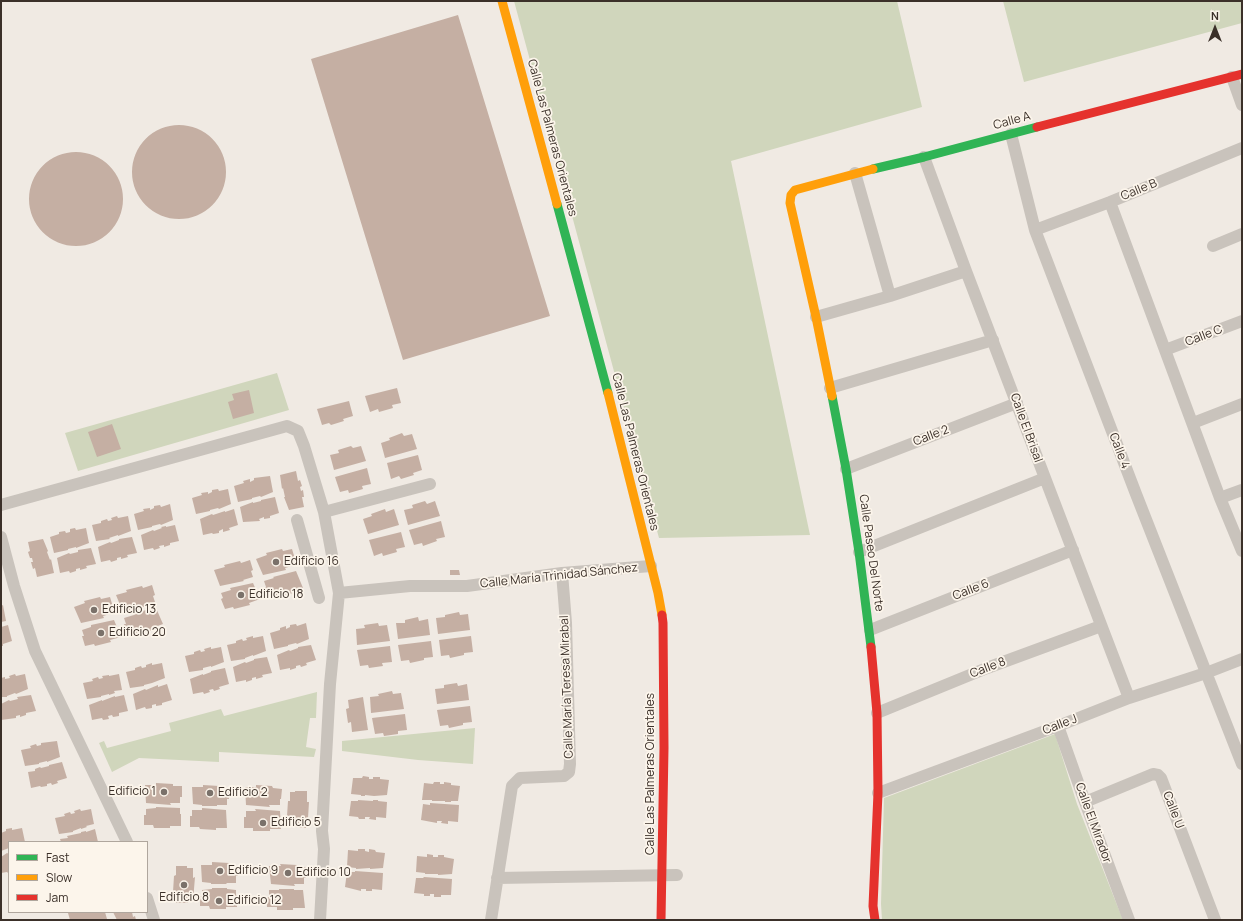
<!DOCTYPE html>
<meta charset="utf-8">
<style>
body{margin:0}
#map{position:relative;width:1243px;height:921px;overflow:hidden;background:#f0eae3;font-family:Manrope,sans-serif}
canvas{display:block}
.frame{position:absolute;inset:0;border:2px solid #3b3029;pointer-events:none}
.legend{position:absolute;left:8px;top:841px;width:140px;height:72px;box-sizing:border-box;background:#fcf5eb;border:1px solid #afa69d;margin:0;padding:5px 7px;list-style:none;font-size:12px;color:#3b3029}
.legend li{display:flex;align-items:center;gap:8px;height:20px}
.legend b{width:20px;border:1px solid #afa69d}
.north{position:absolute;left:1195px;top:8px;width:40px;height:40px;-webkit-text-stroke:3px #fcf5eb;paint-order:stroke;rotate:0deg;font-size:11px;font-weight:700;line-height:16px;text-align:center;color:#3b3029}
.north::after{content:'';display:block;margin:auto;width:14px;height:18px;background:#3b3029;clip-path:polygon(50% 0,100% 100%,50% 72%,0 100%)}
</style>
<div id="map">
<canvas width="1243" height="921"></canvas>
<div class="frame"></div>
<ul class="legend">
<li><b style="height:5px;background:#30b455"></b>Fast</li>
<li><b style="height:5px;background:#ff9f0a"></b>Slow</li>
<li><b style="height:5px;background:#e5322d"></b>Jam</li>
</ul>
<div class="north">N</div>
</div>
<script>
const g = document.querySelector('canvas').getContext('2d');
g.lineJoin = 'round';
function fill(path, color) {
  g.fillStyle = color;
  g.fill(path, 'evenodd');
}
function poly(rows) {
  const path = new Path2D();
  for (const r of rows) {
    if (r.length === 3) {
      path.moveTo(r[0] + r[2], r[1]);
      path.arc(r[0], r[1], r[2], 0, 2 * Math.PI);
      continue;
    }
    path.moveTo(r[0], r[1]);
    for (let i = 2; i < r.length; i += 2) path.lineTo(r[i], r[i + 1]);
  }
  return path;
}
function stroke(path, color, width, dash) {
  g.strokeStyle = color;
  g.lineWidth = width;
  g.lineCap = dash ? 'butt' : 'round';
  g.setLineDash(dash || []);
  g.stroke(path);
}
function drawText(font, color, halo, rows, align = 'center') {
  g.font = font + ' Manrope,sans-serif';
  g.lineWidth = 3.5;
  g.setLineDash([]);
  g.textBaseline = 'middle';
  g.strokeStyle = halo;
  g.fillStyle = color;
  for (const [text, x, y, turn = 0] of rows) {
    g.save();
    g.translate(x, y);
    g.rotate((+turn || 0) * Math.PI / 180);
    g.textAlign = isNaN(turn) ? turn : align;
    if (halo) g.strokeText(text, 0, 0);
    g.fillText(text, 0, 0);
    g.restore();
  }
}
const green = poly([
 [514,1,897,1,922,107,731,161,810,535,659,538],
 [1003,1,1242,1,1242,23,1024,82],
 [277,373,289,410,78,471,65,433],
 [317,692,316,718,310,718,306,747,316,749,314,757,219,752,219,762,139,758,112,772,99,743,104,741,107,748,171,731,169,723,221,709,224,716],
 [475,728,473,764,418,760,342,751,342,741],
 [1055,734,1077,804,1123,920,882,920,881,904,884,798]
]);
const building = poly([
 [458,15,550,316,403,360,311,59],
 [179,172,47],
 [76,199,47],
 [397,388,401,403,392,405,393,408,379,412,378,409,370,412,365,396],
 [249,390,254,413,233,419,228,402,234,400,232,394],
 [349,401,353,416,343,419,344,421,331,425,329,423,322,425,317,409],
 [112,424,121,449,97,457,88,432],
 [402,433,404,436,412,434,417,449,385,458,381,443,390,440,389,438],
 [351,446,353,448,361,446,366,461,334,470,330,455,339,453,338,450],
 [418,455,422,470,413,473,414,475,401,479,399,476,391,479,387,463],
 [367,468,371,484,362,486,363,489,349,493,348,490,340,492,335,477],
 [296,471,298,481,300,480,302,486,300,487,301,491,303,490,304,497,302,497,304,507,289,510,284,497,285,497,283,488,282,489,280,475],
 [270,476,273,492,261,497,260,496,252,498,252,499,238,502,234,486,244,483,243,481,250,479,250,482,254,480,254,478],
 [218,489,219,491,228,489,231,504,219,509,218,508,210,510,210,511,196,514,192,498,202,495,201,493,208,492,208,494,212,492,212,490],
 [275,497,279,513,270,516,270,518,264,519,264,517,259,519,260,521,243,522,240,507,253,502,253,503,261,501,261,500],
 [425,501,427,504,435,501,440,516,408,525,404,510,413,508,412,505],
 [170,504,173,520,161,525,160,524,152,526,152,527,138,530,134,514,144,511,143,509,150,508,150,510,154,508,154,506,160,505,161,507],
 [234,509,238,525,229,528,230,530,223,532,223,529,219,531,219,533,213,534,212,533,203,535,200,519,212,514,213,515,225,511,225,512],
 [385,509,386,512,394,509,399,525,368,534,363,519,372,516,371,514],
 [117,516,118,518,128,516,131,531,118,536,118,535,109,538,110,539,96,541,92,525,101,523,101,521,107,519,108,521,112,520,111,518],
 [441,521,445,537,436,539,437,541,423,546,422,543,414,545,409,530],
 [175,525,179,541,170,543,170,545,164,547,164,545,159,546,160,548,154,550,153,548,144,550,141,535,153,530,154,531,162,528,161,527,166,526,166,527],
 [75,528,76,530,86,528,89,543,76,548,76,547,68,549,68,550,54,553,50,537,59,534,59,532,65,531,66,533,70,532,70,529],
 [401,532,405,547,396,549,397,552,383,556,382,553,374,556,369,540],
 [132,537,137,553,127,555,128,557,121,559,121,557,117,558,117,560,111,562,110,560,101,562,98,547,110,542,111,543,119,540,119,539],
 [43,539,48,551,47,552,50,560,51,559,54,573,37,577,35,568,33,569,31,562,33,562,32,558,30,558,28,552,30,551,28,542],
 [91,548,96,564,86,566,87,568,80,570,80,568,76,569,76,571,70,573,69,571,60,573,57,558,69,553,70,554,78,552,78,550],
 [282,549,283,551,292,549,295,559,293,560,295,565,285,568,286,570,263,575,256,559,267,555,266,553],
 [250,560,253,570,251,571,253,577,243,580,244,581,220,586,214,570,225,567,224,565,240,561,241,563],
 [450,570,459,570,460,575,450,575],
 [296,571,303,588,292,591,293,593,277,597,276,595,267,598,264,588,266,587,264,581,274,578,273,577],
 [253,583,260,599,249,603,250,605,234,609,233,607,225,609,221,599,223,598,221,593,231,590,230,588],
 [152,585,155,595,153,596,155,602,146,605,147,606,123,612,116,595,127,592,126,590,142,586,143,588],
 [100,597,101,599,110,597,113,607,111,608,113,613,103,616,104,618,81,623,74,607,85,603,84,601],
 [3,605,6,621,1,622,1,606],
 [156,608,163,624,152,628,153,630,137,634,136,632,127,634,124,624,126,624,124,618,134,615,133,613],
 [459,612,460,615,468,614,470,630,438,634,436,618,445,617,445,615],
 [418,617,419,621,428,619,430,635,398,639,396,623,405,623,405,620],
 [114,620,121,637,110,640,111,642,95,646,94,644,85,646,82,636,84,636,82,630,91,627,91,625],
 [306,623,309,639,297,644,296,643,288,645,288,646,274,649,270,633,280,630,280,628,286,626,286,629,290,627,290,625,296,624,297,626],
 [378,623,379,626,387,625,390,641,357,645,356,629,365,628,364,625],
 [8,625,12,641,3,644,3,646,1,646,1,627],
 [253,636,253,638,263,636,266,651,253,656,253,655,245,658,245,659,231,661,227,645,236,643,236,641,242,639,243,641,247,640,246,638],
 [471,636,473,652,464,653,464,655,450,658,449,655,441,656,439,640],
 [431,641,433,657,424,658,424,660,410,663,409,660,401,661,398,645],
 [311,645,316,660,306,663,307,665,301,667,300,665,296,666,296,668,290,670,290,668,280,670,277,655,289,650,290,651,298,648,298,647],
 [390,646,392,662,382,663,383,666,369,668,368,665,360,666,357,650],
 [211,647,211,649,221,647,224,662,211,667,211,666,203,668,203,670,189,672,185,656,194,654,194,652,200,650,201,652,205,651,204,649],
 [267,657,272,673,262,675,263,677,256,679,256,677,252,678,252,680,246,682,246,680,236,682,233,667,245,662,246,663,254,660,254,659],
 [152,663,152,665,162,663,165,678,152,683,144,685,144,686,130,688,126,672,135,670,135,668,141,666,142,668,146,667,146,665],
 [225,668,229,684,219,687,220,689,214,691,213,689,209,690,210,692,204,694,203,692,193,694,190,679,203,674,203,675,211,672,211,671],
 [15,674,16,676,25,674,28,689,16,694,15,693,7,696,7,697,1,697,1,678,5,677,5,679,10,678,9,676],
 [119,674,122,690,114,691,115,693,109,695,109,694,101,696,101,697,87,699,83,683,93,681,92,679,98,677,99,679,103,678,102,676,109,675,109,676],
 [457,683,458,686,467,684,469,700,437,704,435,689,444,688,444,685],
 [167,684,172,700,162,703,162,705,156,706,156,704,152,705,152,708,146,709,145,707,136,710,133,694,145,689,146,690,158,685,158,687],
 [392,691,393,694,401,693,404,709,371,713,370,697,379,696,378,694],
 [31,695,36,711,26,713,26,715,20,717,20,715,16,716,16,718,1,720,1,704,9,700,10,701,18,699,17,697],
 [124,695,128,711,119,713,119,716,113,717,112,715,108,716,109,719,103,720,102,718,92,720,89,705,102,700,102,701,115,696,115,697],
 [363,697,368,730,352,732,351,722,348,723,346,709,349,708,348,700],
 [470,706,472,722,463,723,463,725,449,728,448,725,440,726,437,710],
 [405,714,407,730,398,731,398,734,384,736,383,733,375,734,372,718],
 [57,741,60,757,47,762,47,761,39,763,39,764,25,766,21,750,31,748,30,746,36,744,37,746,41,745,41,743],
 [62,762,67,778,57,781,58,783,52,785,51,783,47,784,47,786,41,787,40,786,31,788,28,772,35,771,35,769,40,767,41,768,49,766,49,765],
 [363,776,369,777,369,779,373,779,373,777,380,777,380,779,389,780,387,795,374,796,365,795,365,796,361,796,361,795,351,794,353,778,362,778],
 [434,782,440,782,440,784,444,784,444,782,451,783,451,785,460,786,458,801,451,801,451,802,445,802,445,801,432,801,432,800,422,800,424,783,433,784],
 [156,783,173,784,173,786,182,786,182,797,180,797,180,803,170,803,171,805,146,803,145,785,156,785],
 [203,785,219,786,220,788,229,788,229,799,227,799,227,805,217,805,217,806,202,806,202,805,193,804,192,787,203,787],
 [256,785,272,786,273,788,282,789,281,799,280,799,280,805,269,805,270,807,246,805,245,787,256,787],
 [295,791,307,791,307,802,309,802,308,818,306,819,306,828,295,827,295,825,289,825,289,816,287,816,288,801,290,801,290,792,295,792],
 [358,800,373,801,373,800,378,800,378,801,387,802,386,818,376,817,376,820,369,819,370,817,365,817,365,819,359,819,358,817,349,816,351,801,358,801],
 [430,803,459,805,458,822,448,821,448,824,441,823,442,821,437,821,437,823,421,820,423,804,430,805],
 [156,807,180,808,180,814,181,814,181,826,170,826,170,828,154,828,153,825,144,825,144,815,146,815,146,809,156,808],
 [202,808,226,810,227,828,216,828,216,830,200,829,199,827,190,827,190,816,192,816,192,810,202,810],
 [80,809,81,811,91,809,94,824,86,826,87,827,81,829,81,828,73,831,73,832,59,834,55,818,65,816,64,814,70,812,71,814,75,813,74,811],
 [255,809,280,811,281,829,270,829,270,831,253,831,253,828,244,828,244,817,246,817,246,811,256,811],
 [12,828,12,830,22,828,25,842,9,842,9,848,1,851,1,833,6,831,6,829],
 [95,829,98,842,61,842,60,839,68,838,67,836,81,833,81,832,86,831,86,832],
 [358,849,365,849,365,851,369,852,369,849,375,850,376,852,385,853,383,868,370,869,370,868,356,869,356,868,347,867,348,850,358,851],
 [7,853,9,854,9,873,8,873,7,872,1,873,1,857],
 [427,854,433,855,433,857,438,857,438,855,444,855,444,857,454,859,452,874,438,875,438,874,425,874,425,873,416,872,417,856,427,857],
 [212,862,229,863,229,866,238,866,238,876,236,876,236,883,226,883,227,884,211,884,211,883,202,882,201,865,212,865],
 [280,864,297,865,297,867,306,867,306,878,304,878,304,884,294,884,295,886,271,884,269,866,281,866],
 [176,866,187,866,187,868,193,868,193,878,195,877,193,901,188,902,188,903,176,903,175,892,173,892,174,876,176,875],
 [355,871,383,873,382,890,372,889,372,891,366,891,366,889,361,889,361,891,345,887,347,872,355,872],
 [424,877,452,879,451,895,441,895,441,897,434,897,434,894,430,894,430,896,424,896,424,894,414,893,416,878,423,878],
 [212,888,227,888,227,889,236,890,236,895,237,895,237,907,226,907,226,909,210,909,209,906,200,906,200,896,202,896,202,890,212,889],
 [279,889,294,889,294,890,303,890,305,908,293,908,293,910,277,910,277,907,267,907,267,897,269,897,269,890,279,890],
 [105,912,107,919,101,920,70,920,68,913],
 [113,912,132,912,133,917,135,916,136,920,117,920]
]);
const street = poly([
 [1232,77,1242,105],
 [1011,134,1035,230,1136,494,1242,764],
 [924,157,966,271,1129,698],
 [855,173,890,296],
 [1110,202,1220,498,1242,551],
 [1035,230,1110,202,1242,148],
 [1213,246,1242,234],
 [816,317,890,296,966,271],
 [1165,350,1242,321],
 [830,388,993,340],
 [1193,423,1242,404],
 [846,469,1017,403],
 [1220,498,1242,490],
 [1,505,287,426,298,431,304,446,324,512,339,593,330,684,322,831,324,849,320,920],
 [324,512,430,484],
 [297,520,319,598],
 [1,537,14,586,35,651,127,842],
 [859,552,1045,478],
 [339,593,410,586,467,586,562,573,651,566],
 [870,630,1073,550],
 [877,713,987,668,1101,626],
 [1058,726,1085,802,1129,920],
 [878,793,1058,726,1129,698,1206,673,1242,659],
 [1085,802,1153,774,1158,775,1161,778,1215,920],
 [497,878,677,875],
 [147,898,154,920],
 [491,920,512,786,520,778,564,776,569,772,570,764,566,623,562,573]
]);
const fast = poly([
 [873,169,924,157,1037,127],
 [557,204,608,393],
 [832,396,846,469,859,552,871,647]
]);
const slow = poly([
 [502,1,557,204],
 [608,393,658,593,662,615],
 [832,396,816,317,790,203,791,195,795,190,873,169]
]);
const jam = poly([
 [1037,127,1242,74],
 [871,647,877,713,878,793,873,906,875,920],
 [661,920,664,748,663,623,662,615]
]);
const markers = [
 [276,562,4,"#7a716a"],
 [241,595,4,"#7a716a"],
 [94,610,4,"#7a716a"],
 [101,633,4,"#7a716a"],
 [164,792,4,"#7a716a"],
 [210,793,4,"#7a716a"],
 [263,823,4,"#7a716a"],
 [220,871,4,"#7a716a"],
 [288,873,4,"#7a716a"],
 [184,885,4,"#7a716a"],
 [219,901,4,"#7a716a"]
];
const streetNames = [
 ["Calle A",1012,121,-15],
 ["Calle Las Palmeras Orientales",552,138,75],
 ["Calle B",1139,190,-22],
 ["Calle C",1204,336,-21],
 ["Calle El Brisal",1026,428,70],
 ["Calle 2",931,436,-21],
 ["Calle 4",1119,451,69],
 ["Calle Las Palmeras Orientales",635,452,76],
 ["Calle Paseo Del Norte",871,553,82],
 ["Calle María Trinidad Sánchez",559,576,-6],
 ["Calle 6",971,590,-21],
 ["Calle 8",988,668,-21],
 ["Calle María Teresa Mirabal",567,687,-92],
 ["Calle J",1060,725,-21],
 ["Calle Las Palmeras Orientales",651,774,-90],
 ["Calle U",1173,810,69],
 ["Calle El Mirador",1093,823,70]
];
const poiNames = [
 ["Edificio 16",284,562],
 ["Edificio 18",249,595],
 ["Edificio 13",102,610],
 ["Edificio 20",109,633],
 ["Edificio 1",156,792,"right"],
 ["Edificio 2",218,793],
 ["Edificio 5",271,823],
 ["Edificio 9",228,871],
 ["Edificio 10",296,873],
 ["Edificio 8",184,898,"center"],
 ["Edificio 12",227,901]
];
fill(green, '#d0d6bc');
fill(building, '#c5afa3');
stroke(street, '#c9c3bc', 12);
stroke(fast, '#30b455', 9);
stroke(slow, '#ff9f0a', 9);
stroke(jam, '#e5322d', 9);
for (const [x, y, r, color] of markers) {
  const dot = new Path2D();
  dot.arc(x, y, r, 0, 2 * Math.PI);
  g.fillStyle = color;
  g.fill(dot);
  stroke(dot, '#fcf5eb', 1.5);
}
drawText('12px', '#3b3029', '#fcf5eb', streetNames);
drawText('12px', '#3b3029', '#fcf5eb', poiNames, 'left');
</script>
